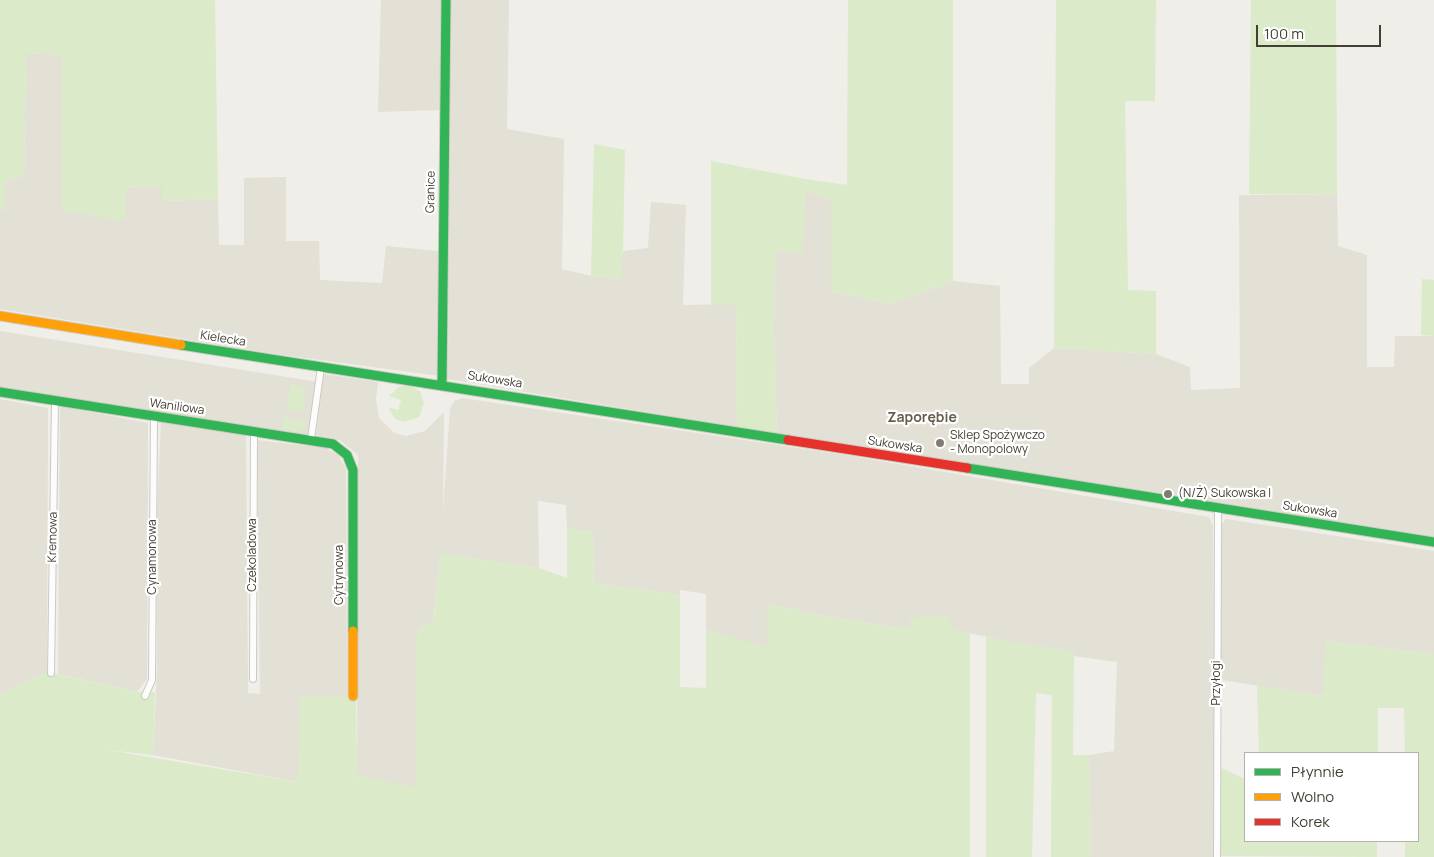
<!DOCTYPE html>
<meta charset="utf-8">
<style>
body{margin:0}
#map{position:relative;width:1434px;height:857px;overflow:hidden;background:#efeee8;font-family:Manrope,sans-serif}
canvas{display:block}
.legend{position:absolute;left:1244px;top:752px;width:175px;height:90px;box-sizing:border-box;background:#fff;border:1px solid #b4b2ae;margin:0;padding:6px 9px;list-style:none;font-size:15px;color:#443f34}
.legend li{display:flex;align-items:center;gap:10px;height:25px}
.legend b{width:25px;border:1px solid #b4b2ae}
.scale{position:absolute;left:1256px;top:25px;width:125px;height:22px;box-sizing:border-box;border:2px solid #443f34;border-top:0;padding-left:6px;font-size:15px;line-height:18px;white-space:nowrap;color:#443f34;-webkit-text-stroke:4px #fff;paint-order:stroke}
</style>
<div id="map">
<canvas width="1434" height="857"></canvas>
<ul class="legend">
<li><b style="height:6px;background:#30b455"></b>Płynnie</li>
<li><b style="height:6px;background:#ff9f0a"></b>Wolno</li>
<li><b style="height:6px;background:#e5322d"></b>Korek</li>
</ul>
<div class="scale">100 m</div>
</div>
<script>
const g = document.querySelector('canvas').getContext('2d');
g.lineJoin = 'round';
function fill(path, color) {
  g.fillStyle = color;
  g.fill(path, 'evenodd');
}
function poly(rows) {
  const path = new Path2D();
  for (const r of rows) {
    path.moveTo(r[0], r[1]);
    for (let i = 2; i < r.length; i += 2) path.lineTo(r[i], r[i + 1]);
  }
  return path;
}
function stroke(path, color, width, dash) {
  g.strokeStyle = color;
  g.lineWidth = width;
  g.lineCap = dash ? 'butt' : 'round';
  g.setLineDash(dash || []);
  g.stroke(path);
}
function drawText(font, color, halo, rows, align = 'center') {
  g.font = font + ' Manrope,sans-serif';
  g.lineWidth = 4.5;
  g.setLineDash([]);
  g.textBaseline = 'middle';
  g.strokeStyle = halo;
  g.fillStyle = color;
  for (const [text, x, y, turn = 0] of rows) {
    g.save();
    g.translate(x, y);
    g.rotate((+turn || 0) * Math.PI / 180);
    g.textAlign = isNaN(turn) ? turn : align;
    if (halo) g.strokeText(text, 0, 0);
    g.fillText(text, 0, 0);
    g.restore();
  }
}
const residential = poly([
 [381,0,441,0,440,110,378,112],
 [450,0,509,0,507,129,564,139,562,269,591,276,620,279,623,251,648,248,651,202,686,205,683,305,736,304,737,427,448,379],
 [26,53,62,55,62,210,125,220,126,188,162,186,163,201,218,199,219,245,244,245,244,178,286,177,286,241,319,241,320,280,382,283,386,246,439,251,440,376,276,354,0,309,0,211,5,211,5,180,24,177],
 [805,192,831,199,831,292,892,304,953,281,1000,286,1001,384,1029,384,1029,368,1054,348,1156,354,1190,367,1191,390,1240,388,1239,195,1337,195,1338,246,1367,255,1367,367,1394,367,1395,336,1434,336,1434,538,777,435,774,330,775,250,802,253],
 [0,331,318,382,308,435,0,387],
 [323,374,378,382,376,399,379,418,394,433,406,436,425,431,444,412,443,511,450,409,454,401,462,398,845,455,1209,517,1213,526,1215,857,1091,857,1089,755,1114,751,1117,662,1074,656,1074,651,1013,642,953,630,908,629,826,616,767,604,767,648,706,630,706,594,680,590,680,595,594,583,593,532,567,529,566,505,538,501,539,568,441,554,441,546,416,788,357,776,358,455,340,440,316,435],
 [0,399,48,408,47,672,0,694],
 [60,406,148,423,147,679,137,692,58,674],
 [161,422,246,435,248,693,260,694,257,440,325,448,338,455,346,468,347,697,301,698,298,782,153,755,157,671,157,512],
 [1226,519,1434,551,1434,654,1325,641,1325,696,1221,680,1221,525]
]);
const green = poly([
 [0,0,215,0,218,199,162,201,162,186,126,188,125,221,62,210,62,55,26,53,24,177,5,180,5,211,0,211],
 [848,0,953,0,953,281,892,304,831,292,831,199,805,192,803,253,775,251,774,330,777,435,737,427,736,305,711,305,711,161,805,179,847,185],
 [1056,0,1156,0,1155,101,1125,101,1128,290,1156,291,1156,354,1054,348],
 [1251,0,1336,0,1337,195,1249,194],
 [594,144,625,150,623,251,621,279,591,276],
 [1422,279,1434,280,1434,336,1421,335],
 [291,384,306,386,302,412,286,410],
 [408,385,420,391,424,403,419,417,405,422,395,419,388,407,398,410,401,400,389,396,399,387],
 [283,417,307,421,306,426,303,430,297,431,282,429],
 [443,524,441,554,539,568,567,578,567,529,593,532,594,583,680,595,680,687,706,688,706,630,767,647,767,604,826,616,908,629,910,618,945,615,953,630,970,633,970,857,0,857,0,694,47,672,137,692,155,692,153,755,108,750,297,782,301,697,347,697,356,700,357,776,416,787,417,630,434,618],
 [986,637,1074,651,1073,755,1089,755,1091,857,1051,857,1052,695,1036,693,1032,857,986,857],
 [1325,641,1434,654,1434,857,1405,857,1405,841,1418,841,1418,753,1405,753,1404,708,1378,708,1378,753,1259,753,1257,685,1324,696],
 [1221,768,1245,779,1245,841,1377,841,1377,857,1221,856]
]);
const street = poly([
 [311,439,321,367],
 [51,673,55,401],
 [253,679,254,431],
 [145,696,152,680,154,417],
 [1217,857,1218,508]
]);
const fast = poly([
 [181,345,788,440],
 [442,384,446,0],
 [0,392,333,444,347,455,353,470,353,631],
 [967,468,1434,542]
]);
const slow = poly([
 [0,316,181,345],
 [353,631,353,696]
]);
const jam = poly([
 [788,440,967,468]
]);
const markers = [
 [940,443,5,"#807c73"],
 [1168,494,5,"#807c73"]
];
const streetNames = [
 ["Granice",431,192,-89],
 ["Kielecka",223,339,9],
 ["Sukowska",495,380,9],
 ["Waniliowa",177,407,8],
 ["Sukowska",895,445,9],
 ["Sukowska",1310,510,9],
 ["Kremowa",53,537,-89],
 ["Czekoladowa",253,555,-90],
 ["Cynamonowa",153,557,-90],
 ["Cytrynowa",340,575,-90],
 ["Przyłogi",1217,683,-90]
];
const poiNames = [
 ["Sklep Spożywczo",950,436],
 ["- Monopolowy",950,450],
 ["(N/Ż) Sukowska I",1178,494]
];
const neighbourhoodNames = [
 ["Zaporębie",922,418]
];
fill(residential, '#e3e0d5');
fill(green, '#dbeac8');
stroke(street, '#cbcac4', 8);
stroke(fast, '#cecbbf', 11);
stroke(slow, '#cecbbf', 11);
stroke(jam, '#cecbbf', 11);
stroke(street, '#fdfcfc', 6);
stroke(fast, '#30b455', 9);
stroke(slow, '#ff9f0a', 9);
stroke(jam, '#e5322d', 9);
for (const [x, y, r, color] of markers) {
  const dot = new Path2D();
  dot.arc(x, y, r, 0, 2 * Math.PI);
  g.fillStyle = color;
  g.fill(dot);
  stroke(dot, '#fff', 2);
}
drawText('12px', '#443f34', '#fff', streetNames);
drawText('12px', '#443f34', '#fff', poiNames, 'left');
drawText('bold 14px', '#675d4c', '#fff', neighbourhoodNames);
</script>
